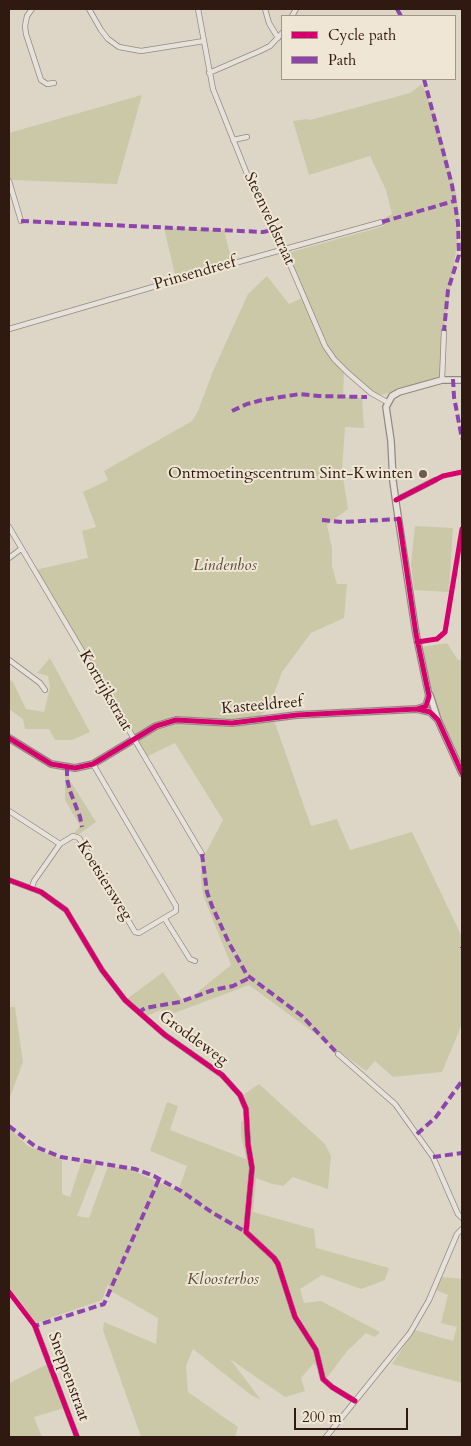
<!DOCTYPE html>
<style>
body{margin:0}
#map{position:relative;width:471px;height:1446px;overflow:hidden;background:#ddd6c7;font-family:Cardo,serif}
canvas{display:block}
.frame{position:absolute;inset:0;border:10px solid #301910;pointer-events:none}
.legend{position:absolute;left:281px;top:15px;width:175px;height:65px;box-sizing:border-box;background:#efe6d5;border:1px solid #a39486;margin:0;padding:6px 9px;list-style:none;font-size:15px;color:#301910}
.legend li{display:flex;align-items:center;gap:10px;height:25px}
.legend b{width:25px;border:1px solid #a39486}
.scale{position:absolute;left:294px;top:1408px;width:114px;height:22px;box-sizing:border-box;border:2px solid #301910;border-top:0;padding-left:6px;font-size:15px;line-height:18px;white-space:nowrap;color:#301910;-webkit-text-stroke:4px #efe6d5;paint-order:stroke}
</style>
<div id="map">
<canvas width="471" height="1446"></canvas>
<div class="frame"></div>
<ul class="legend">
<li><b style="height:6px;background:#d6006c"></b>Cycle path</li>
<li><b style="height:6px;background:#8e44ad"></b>Path</li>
</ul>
<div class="scale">200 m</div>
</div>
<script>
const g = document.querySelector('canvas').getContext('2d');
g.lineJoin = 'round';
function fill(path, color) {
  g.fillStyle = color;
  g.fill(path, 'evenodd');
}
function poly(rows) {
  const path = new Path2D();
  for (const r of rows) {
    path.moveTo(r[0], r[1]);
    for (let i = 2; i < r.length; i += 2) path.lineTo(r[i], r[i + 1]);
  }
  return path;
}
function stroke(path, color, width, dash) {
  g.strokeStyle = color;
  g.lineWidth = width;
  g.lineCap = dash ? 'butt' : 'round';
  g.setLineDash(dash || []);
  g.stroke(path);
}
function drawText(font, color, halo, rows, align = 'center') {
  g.font = font + ' Cardo,serif';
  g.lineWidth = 4;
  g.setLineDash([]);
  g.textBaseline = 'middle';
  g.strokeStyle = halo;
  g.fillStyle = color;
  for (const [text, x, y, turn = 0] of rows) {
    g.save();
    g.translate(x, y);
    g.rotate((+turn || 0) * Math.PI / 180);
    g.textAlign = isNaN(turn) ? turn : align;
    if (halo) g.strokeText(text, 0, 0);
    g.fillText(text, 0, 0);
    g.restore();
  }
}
const green = poly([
 [422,84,437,119,457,197,459,231,443,336,440,379,381,395,374,393,336,359,323,337,288,253,384,226,383,219,392,214,386,190,370,156,309,175,293,121,307,119,310,120,410,93],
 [142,95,117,184,10,180,9,175,9,133],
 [164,228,224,230,232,262,176,279],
 [267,276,289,304,302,298,321,340,333,360,344,373,343,397,362,398,364,428,345,427,342,471,348,509,327,525,332,548,332,566,337,584,347,584,344,618,311,633,282,672,268,710,261,715,274,720,311,826,337,819,350,850,412,832,462,937,462,1024,442,1072,393,1077,375,1061,366,1071,249,985,169,1015,160,1010,147,1016,127,999,163,972,184,1003,231,965,203,895,201,879,201,862,223,820,175,743,146,757,35,570,88,558,82,531,96,527,83,492,108,480,104,471,192,421,198,411,213,371,248,294],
 [415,526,453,528,449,592,414,590,411,564],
 [447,643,458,660,462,659,462,767,435,706,422,647],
 [50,658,90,732,72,740,55,740,49,729,25,729,23,719,9,709,9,679,13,682,26,709,44,712,50,687,48,676,37,673],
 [65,772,69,772,69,779,96,822,78,835,73,834,80,826,65,800],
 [9,1007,15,1007,23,1062,9,1100],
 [259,1084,325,1144,331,1156,328,1189,293,1177,283,1186,272,1184,256,1178,253,1212,314,1229,316,1248,389,1268,385,1280,361,1289,322,1275,300,1289,304,1303,321,1301,380,1332,375,1337,366,1333,347,1351,326,1379,314,1363,301,1378,305,1391,285,1397,230,1359,261,1400,251,1395,193,1349,186,1366,188,1392,238,1427,235,1437,141,1437,103,1330,104,1322,156,1344,158,1318,111,1291,108,1284,102,1300,36,1323,9,1288,9,1128,28,1146,62,1160,62,1194,70,1197,81,1163,97,1165,77,1216,89,1218,108,1166,127,1168,178,1191,187,1166,150,1151,167,1102,178,1106,170,1130,246,1159,241,1135,241,1122,250,1117,243,1095],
 [442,1277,462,1279,462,1383,392,1364,415,1330,453,1341,457,1327,441,1323,448,1295,436,1290],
 [48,1364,64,1408,34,1417,42,1437,9,1437,9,1383]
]);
const stream = poly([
 [460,1437,462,1430]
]);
const minor = poly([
 [32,9,27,16,25,26,26,34,41,80,47,84,54,83],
 [89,9,101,30,108,39,119,47,141,51,204,41],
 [198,9,213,89,249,179,292,269,325,346,334,359,348,373,371,393,387,402],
 [265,9,269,23,278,38],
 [292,16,296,9],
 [209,73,260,51,270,46,282,33],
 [233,140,247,137],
 [9,181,21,221],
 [9,329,242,261,382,222],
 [442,380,444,331],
 [396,500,435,480],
 [9,527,202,854],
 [9,558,21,549],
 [9,660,40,683,45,690],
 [9,811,60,844],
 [9,880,41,892,66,910,102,970,125,1000,165,1035,222,1075,240,1095,246,1109,248,1144,252,1168,246,1232,274,1258,278,1264,295,1317,316,1350,323,1379,332,1387,355,1401],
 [32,887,34,881,60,844,73,836,79,838,135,932,139,933,176,911,176,906,93,764],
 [165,919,190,959,195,961],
 [338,1054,395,1104,433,1157,458,1214,462,1218],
 [35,1326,77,1437],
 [326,1437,410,1333,429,1300,457,1234,462,1229]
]);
const tertiary = poly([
 [430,695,438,720,462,773],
 [417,709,426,706,429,696,416,634,396,503,393,481,391,441,386,407,392,396,399,392,442,380,462,380],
 [9,738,51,764,75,768,93,764,156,726,176,720,232,723,297,715,417,709,430,712,438,720]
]);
const quiet = poly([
 [397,9,401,16],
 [424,79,452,185,458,223,459,255,448,290,444,331],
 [21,221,263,232,273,230],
 [382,222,454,201],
 [453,379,454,397,462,439],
 [232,411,247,404,262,400,300,394,319,396,367,397],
 [322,520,343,522,399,519],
 [67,768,67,779,70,791,80,817,82,827],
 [202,854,207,892,212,906,229,943,247,975,302,1016,338,1054],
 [462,947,462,948],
 [138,1013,145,1008,180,1002,213,990,233,986,249,978],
 [9,1126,36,1147,61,1157,135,1169,154,1176,181,1191,213,1213,246,1232],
 [417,1134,436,1117,462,1081],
 [433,1157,462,1153],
 [33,1323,35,1326,104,1304,159,1179]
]);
const cycleway = poly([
 [396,500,443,476,462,472],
 [399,519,416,634,429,696,426,706,417,709],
 [417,642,437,639,445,632,462,529],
 [9,738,51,764,75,768,93,764,156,726,176,720,232,723,297,715,417,709,430,712,438,720,462,773],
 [9,880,41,892,66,910,102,970,125,1000,165,1035,222,1075,240,1095,246,1109,248,1144,252,1168,246,1232,274,1258,278,1264,295,1317,316,1350,323,1379,332,1387,355,1401],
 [9,1292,35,1326,77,1437]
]);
const markers = [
 [423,474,5,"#6d5b50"]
];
const streetNames = [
 ["Steenveldstraat",269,219,65],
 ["Prinsendreef",195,274,-16],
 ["Kortrijkstraat",105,691,60],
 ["Kasteeldreef",262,706,-5],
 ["Koetsiersweg",104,881,58],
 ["Groddeweg",193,1039,36],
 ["Sneppenstraat",68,1377,70]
];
const poiNames = [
 ["Ontmoetingscentrum Sint-Kwinten",413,474]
];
const parkNames = [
 ["Lindenbos",225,566],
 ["Kloosterbos",223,1280]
];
fill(green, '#cbc8a7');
stroke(stream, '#acc3b4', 1);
stroke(minor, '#918a81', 6);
stroke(tertiary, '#918a81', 8);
stroke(minor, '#e6e1da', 4.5);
stroke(tertiary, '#e6e1da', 5.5);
stroke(quiet, '#8e44ad', 4, [8, 4]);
stroke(cycleway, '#d6006c', 5);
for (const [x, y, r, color] of markers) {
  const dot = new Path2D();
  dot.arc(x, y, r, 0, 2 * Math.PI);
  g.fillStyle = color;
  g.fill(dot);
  stroke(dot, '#efe6d5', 2);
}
drawText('16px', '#301910', '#efe6d5', streetNames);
drawText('16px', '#301910', '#efe6d5', poiNames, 'right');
drawText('italic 16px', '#5a4a35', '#efe6d5', parkNames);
</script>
